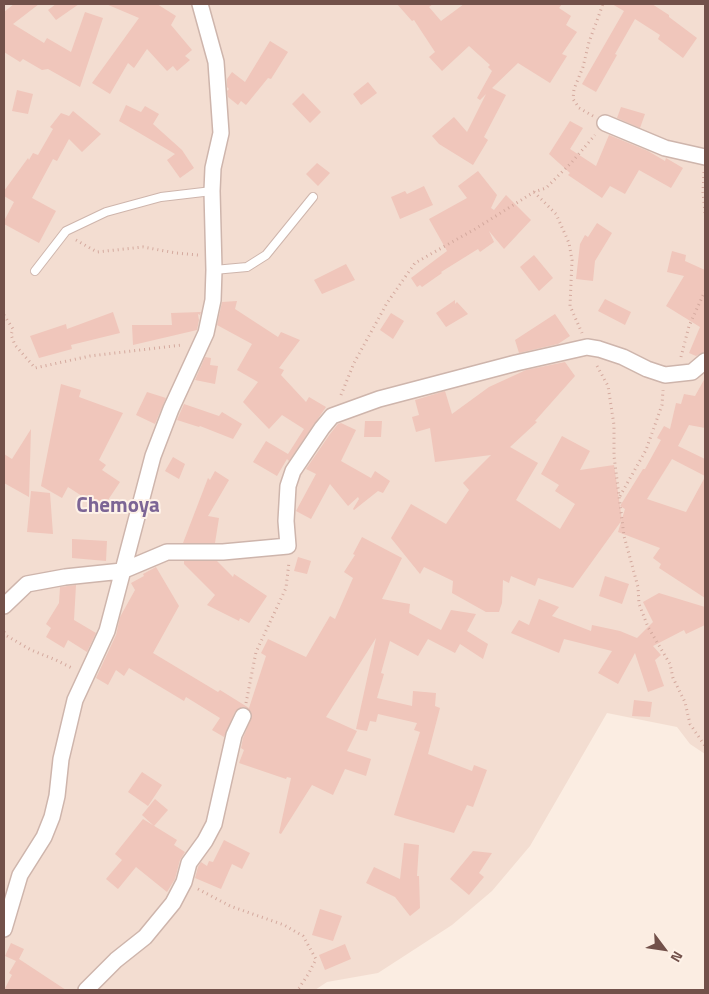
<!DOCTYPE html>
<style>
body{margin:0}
#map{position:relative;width:709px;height:994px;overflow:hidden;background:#fbede2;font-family:"Titillium Web",sans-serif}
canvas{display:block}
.frame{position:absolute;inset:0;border:5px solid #72514a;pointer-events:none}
.north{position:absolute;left:639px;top:924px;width:50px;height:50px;-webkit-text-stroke:4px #fef2e8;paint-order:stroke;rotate:121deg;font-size:14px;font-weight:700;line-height:20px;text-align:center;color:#72514a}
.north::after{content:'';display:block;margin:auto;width:18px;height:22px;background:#72514a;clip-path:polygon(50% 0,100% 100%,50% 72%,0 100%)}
</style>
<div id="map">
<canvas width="709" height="994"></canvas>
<div class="frame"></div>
<div class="north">N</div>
</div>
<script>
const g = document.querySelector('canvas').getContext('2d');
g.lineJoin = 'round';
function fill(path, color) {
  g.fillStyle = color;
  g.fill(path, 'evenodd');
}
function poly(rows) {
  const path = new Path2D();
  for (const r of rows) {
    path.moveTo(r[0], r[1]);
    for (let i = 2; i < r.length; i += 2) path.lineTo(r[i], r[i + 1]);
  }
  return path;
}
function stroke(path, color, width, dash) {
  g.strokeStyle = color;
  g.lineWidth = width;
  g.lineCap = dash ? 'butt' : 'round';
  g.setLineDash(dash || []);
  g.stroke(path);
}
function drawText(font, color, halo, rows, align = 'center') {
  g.font = font + ' "Titillium Web",sans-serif';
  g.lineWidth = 4;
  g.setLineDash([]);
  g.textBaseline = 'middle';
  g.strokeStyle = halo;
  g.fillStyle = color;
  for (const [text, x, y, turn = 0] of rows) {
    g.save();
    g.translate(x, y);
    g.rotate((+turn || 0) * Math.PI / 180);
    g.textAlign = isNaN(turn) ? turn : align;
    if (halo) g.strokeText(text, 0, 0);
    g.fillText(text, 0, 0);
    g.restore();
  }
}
const residential = poly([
 [4,4,705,4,705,754,690,744,677,727,607,713,530,846,492,891,452,925,378,973,327,982,315,990,4,990]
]);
const building = poly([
 [14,4,39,4,13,24,44,43,47,38,71,52,85,12,103,18,80,87,48,69,42,70,23,59,20,62,4,52,4,12],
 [56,4,79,4,56,20,48,10],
 [106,4,157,4,176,16,171,25,192,50,185,56,190,60,177,71,173,66,167,71,147,49,134,68,128,63,110,94,92,83,139,18],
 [397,4,433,4,429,7,441,21,464,4,562,4,559,8,571,16,566,25,577,32,562,54,567,56,550,83,518,63,492,88,506,95,484,137,488,140,473,165,439,144,432,136,454,117,467,132,486,94,480,100,477,98,492,71,488,67,490,65,469,46,442,71,429,57,435,52,414,20,412,21],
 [612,4,652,4,669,15,669,17,697,38,683,58,658,39,660,35,635,19,615,54,617,55,596,92,582,84,624,11],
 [270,41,288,52,271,79,268,78,246,105,241,101,238,105,228,97,227,91,229,89,227,87,227,79,232,72,245,82],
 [368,82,377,93,361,105,353,94],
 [17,90,33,94,28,114,12,111],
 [303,93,321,112,310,123,292,104],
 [126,105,141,112,145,106,159,114,153,124,182,150,194,168,180,178,167,160,175,154,119,121],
 [621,107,645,114,640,128,617,118],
 [73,111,101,134,82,152,69,139,57,161,53,159,32,198,56,211,39,243,4,224,4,221,14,202,4,196,4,191,28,158,29,160,33,153,38,155,53,129,50,127,61,113,69,116],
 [570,121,583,128,570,149,596,166,609,135,648,151,665,161,666,158,683,168,671,188,639,170,625,194,610,186,602,198,568,175,570,173,549,154],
 [317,163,330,173,318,186,306,174],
 [478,171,497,195,491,208,494,210,506,195,531,220,504,249,489,231,494,242,480,252,478,249,441,272,442,273,422,287,420,285,417,287,411,278,447,251,429,219,467,198,458,186],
 [424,186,433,205,400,219,391,197,405,191,407,194],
 [597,223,612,233,595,261,593,281,576,279,580,244,585,235,588,237],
 [672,251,686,255,685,261,705,270,705,352,696,356,689,353,700,327,666,306,684,276,667,272],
 [534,255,553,278,539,291,520,267],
 [346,264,355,280,322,294,314,280],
 [605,299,631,312,625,325,598,311],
 [455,300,455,304,457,302,468,314,446,327,436,313],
 [237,301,235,309,278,337,281,332,300,340,279,368,284,370,281,375,306,402,309,397,326,407,289,461,287,459,277,476,253,462,266,441,288,454,304,429,282,415,269,429,243,402,258,382,237,370,252,344,217,325,222,302],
 [113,312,120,333,71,345,72,349,39,358,30,336,66,324,67,329],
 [201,312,200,315,198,314,199,320,197,330,133,345,132,325,172,325,171,313],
 [391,313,404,321,393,339,380,330],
 [555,314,570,336,558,344,519,353,515,340],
 [205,357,211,358,210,365,218,366,215,384,195,380],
 [565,362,575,376,535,421,537,422,510,447,538,463,516,500,560,529,575,504,555,491,559,485,541,474,562,436,590,451,580,470,614,465,622,520,573,588,538,578,535,586,511,576,509,583,503,580,502,603,499,612,486,612,452,593,453,581,424,567,420,574,391,538,411,504,446,524,469,490,463,483,491,455,435,462,430,428,416,432,412,417,419,415,415,400,445,391,452,414,489,387,526,370],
 [705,378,705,428,689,425,678,446,705,459,705,476,672,459,647,499,686,512,705,477,705,598,659,568,661,564,653,558,660,548,618,532,625,509,620,506,643,469,645,469,661,440,657,438,664,426,670,429,676,403,681,404,684,394,695,396],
 [61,384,81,390,79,397,123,413,99,460,106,465,102,470,120,482,102,509,68,487,62,498,41,486],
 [147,392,166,398,155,424,136,415],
 [184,404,219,416,222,412,242,424,233,439,200,426,199,427,177,420],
 [365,421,382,421,381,437,364,437],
 [341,423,356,430,341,461,371,478,375,471,390,481,383,493,378,491,354,510,353,509,359,499,358,497,348,506,330,484,311,519,296,511,316,474,306,469,330,434,338,424],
 [31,429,29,497,4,483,4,454,12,459],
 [173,457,185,464,179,479,165,471],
 [215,471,229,480,208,516,219,518,215,543,183,543,208,478,210,480],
 [31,491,50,493,53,534,27,532],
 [362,537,402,558,382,599,410,604,409,613,441,630,451,610,476,614,467,631,488,644,483,659,460,644,455,653,428,639,418,656,390,641,381,673,384,674,377,698,412,706,413,691,436,693,435,706,440,708,428,754,472,771,474,765,487,770,473,807,467,805,454,833,394,815,420,732,414,730,417,723,378,714,376,722,370,721,367,731,356,729,376,638,326,717,357,731,347,751,371,759,366,776,345,769,333,795,312,785,281,834,279,833,291,778,287,777,286,779,239,763,244,750,241,748,243,738,252,716,247,708,242,707,235,712,224,737,212,730,220,718,186,697,184,701,129,668,124,676,116,670,108,685,96,678,116,635,120,617,135,590,131,583,144,576,143,574,156,567,179,606,153,653,218,692,220,690,249,708,266,656,261,653,268,639,306,657,330,616,335,619,353,578,344,572,355,555,353,554],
 [72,539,107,541,106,561,72,558],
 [298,557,311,561,307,574,294,571],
 [184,561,217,561,233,577,234,574,267,596,249,623,240,618,239,621,207,605,215,595,184,564],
 [605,576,629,584,622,604,599,596],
 [76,585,74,620,96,633,87,652,68,640,64,648,46,637,51,628,46,624,59,603,60,587],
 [659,593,705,607,705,625,686,634,684,630,653,646,661,655,655,660,664,686,648,692,635,653,618,684,598,673,612,651,564,639,559,653,511,633,519,620,529,625,539,599,559,607,552,616,591,631,592,625,620,631,637,638,653,622,643,602],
 [634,700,652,702,650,717,632,716],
 [142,772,162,785,148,806,128,792],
 [155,799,168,810,154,826,142,815],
 [143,819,177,840,174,845,185,852,180,860,175,879,167,892,136,867,118,889,106,879,122,860,115,854],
 [224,840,250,853,242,869,232,864,221,889,195,878,198,867,201,862,207,866,209,861,213,862],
 [404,843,419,845,417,876,419,876,420,908,410,916,395,897,366,883,374,867,400,879],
 [473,851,492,853,479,873,484,877,469,895,450,879],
 [320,909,342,916,333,941,312,935],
 [11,943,24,949,19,959,66,990,4,990,12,975,9,973,16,961,5,956],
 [345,944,351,959,325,970,319,955]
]);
const path = poly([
 [593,116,579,108,573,99,574,89,583,67,589,42,603,4],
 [704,172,703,192,705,214],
 [534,192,556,214,569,243,572,260,570,306,582,333],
 [76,240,97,252,143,247,176,253,198,255],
 [4,315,13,329,11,335,15,345,35,368,90,356,182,345],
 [681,357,689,326,705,291],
 [597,366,608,386,614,425,614,456,624,536,638,587,639,604,648,627,670,664,673,678,685,702,690,724,705,746],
 [341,395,354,363,387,303,415,263,475,229,534,192,546,188,572,162,595,135],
 [620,496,646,450,662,405,663,390],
 [4,632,7,636,31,650,56,660,74,669],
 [246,703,256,652,286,588,289,562],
 [198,889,230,906,284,925,303,936,316,959,309,973,299,988,296,990]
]);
const service = poly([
 [214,270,247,267,266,255,313,197],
 [35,271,66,231,106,212,161,197,212,191]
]);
const minor = poly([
 [605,123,665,148,705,157],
 [4,606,27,584,65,577,122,571,167,552,223,552,288,546,286,521,288,486,293,471,322,428,332,416,379,399,516,363,587,347,599,349,623,357,647,369,665,375,692,372,705,361],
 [4,929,20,875,44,837,52,817,57,796,61,759,75,700,107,631,153,456,171,409,206,333,213,300,214,270,212,191,213,168,221,133,216,62,200,4],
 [86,990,116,960,145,937,173,903,184,882,189,863,205,841,214,824,234,735,243,716]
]);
const quarterNames = [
 ["Chemoya",118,507]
];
fill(residential, '#f3ddd1');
fill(building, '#f0c6bb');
stroke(service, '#ceb5ac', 10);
stroke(minor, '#ceb5ac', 18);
stroke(path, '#d4a99e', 3, [1, 4]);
stroke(service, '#fff', 8);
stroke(minor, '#fff', 15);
drawText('bold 21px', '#7c6595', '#fef2e8', quarterNames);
</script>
